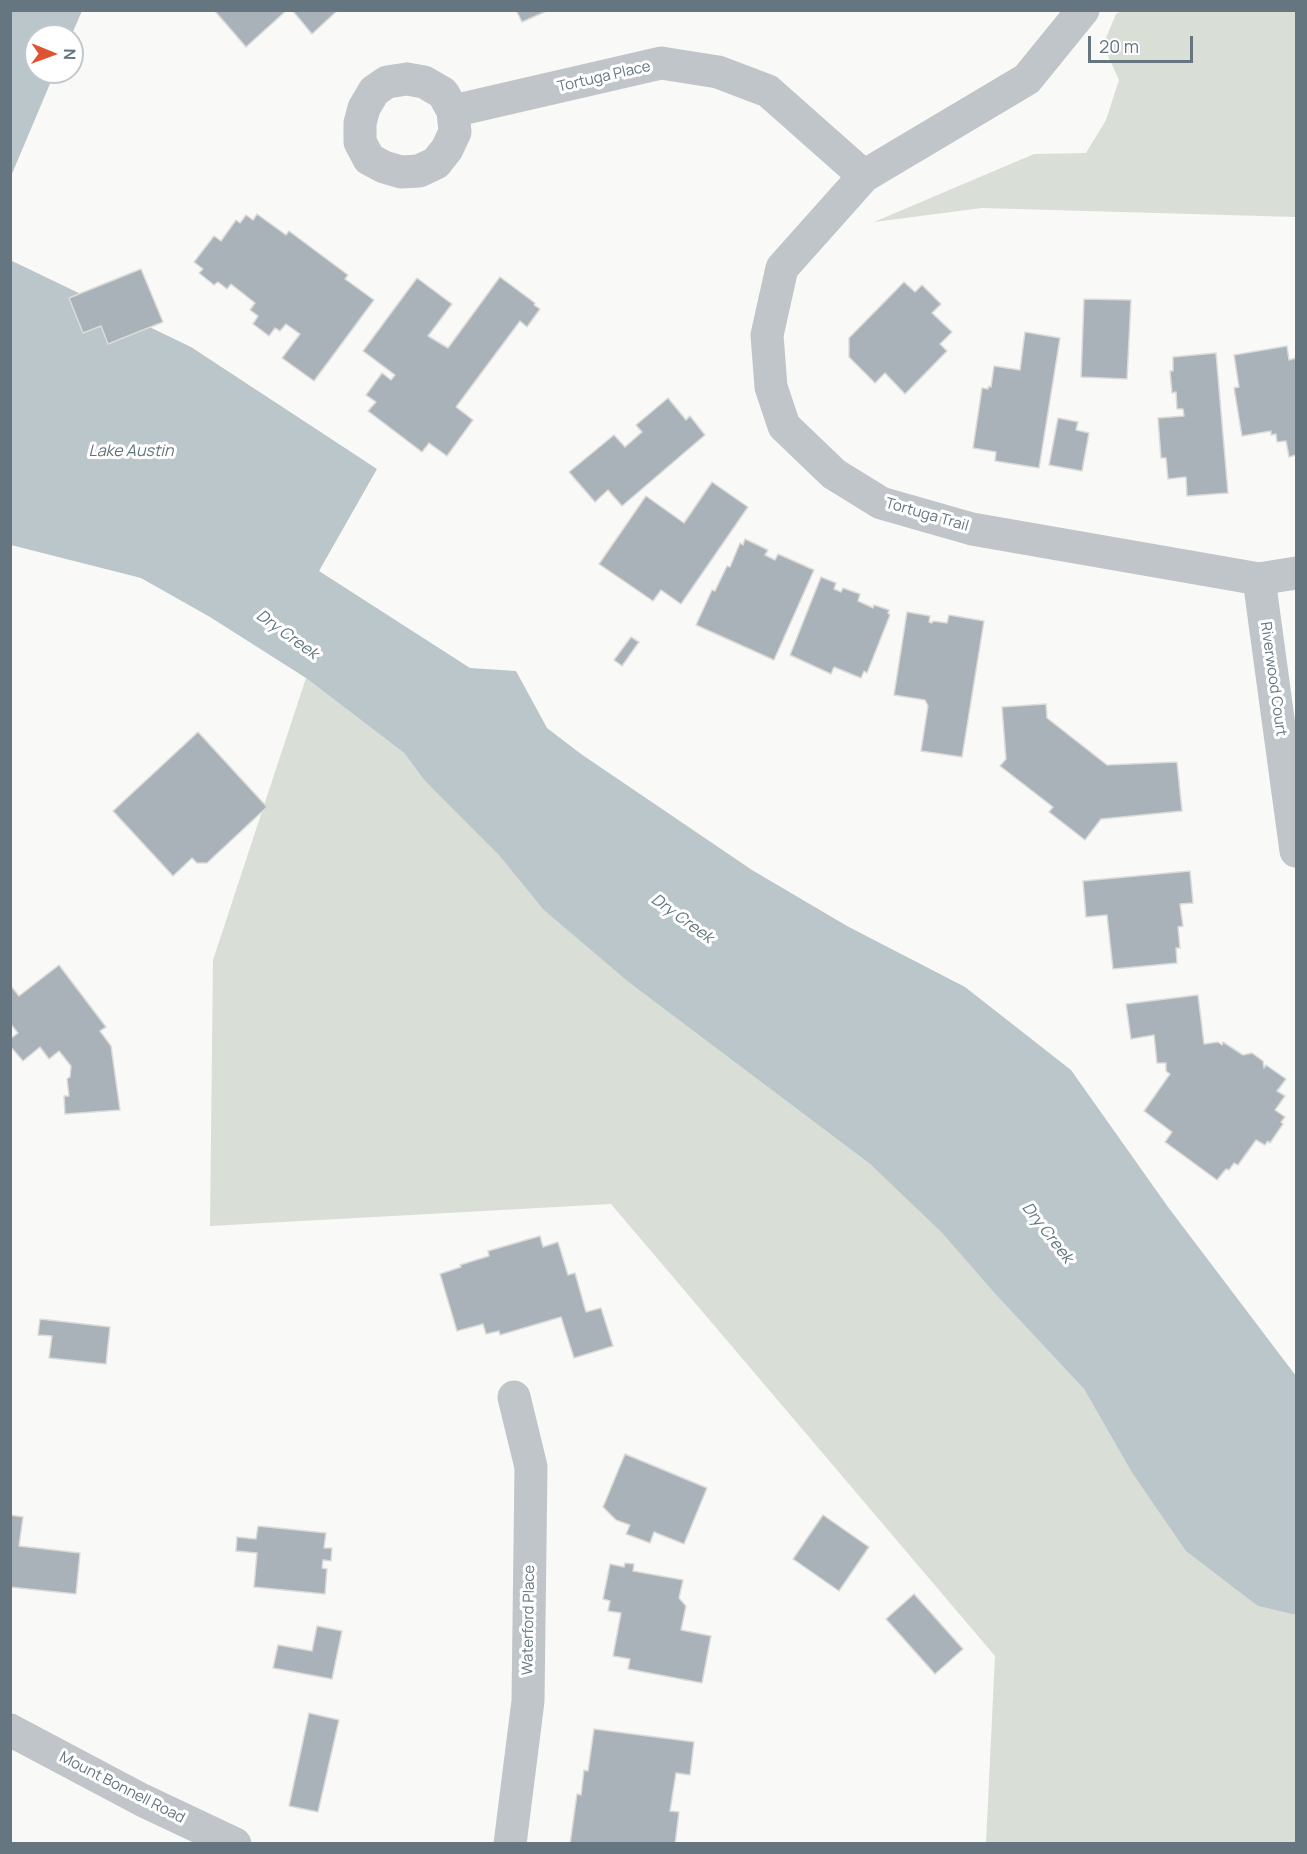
<!DOCTYPE html>
<style>
body{margin:0}
#map{position:relative;width:1307px;height:1854px;overflow:hidden;background:#f9f9f7;font-family:Manrope,sans-serif}
canvas{display:block}
.frame{position:absolute;inset:0;border:12px solid #657681;pointer-events:none}
.north{position:absolute;left:24px;top:24px;width:60px;height:60px;box-sizing:border-box;background:#fff;border:2px solid #c1c8cd;border-radius:50%;rotate:91deg;font-size:16px;font-weight:700;line-height:24px;text-align:center;color:#657681}
.north::after{content:'';display:block;margin:auto;width:21px;height:27px;background:#de5332;clip-path:polygon(50% 0,100% 100%,50% 72%,0 100%)}
.scale{position:absolute;left:1088px;top:36px;width:105px;height:27px;box-sizing:border-box;border:3px solid #657681;border-top:0;padding-left:8px;font-size:18px;line-height:21px;white-space:nowrap;color:#657681;-webkit-text-stroke:4px #fff;paint-order:stroke}
</style>
<div id="map">
<canvas width="1307" height="1854"></canvas>
<div class="frame"></div>
<div class="north">N</div>
<div class="scale">20 m</div>
</div>
<script>
const g = document.querySelector('canvas').getContext('2d');
g.lineJoin = 'round';
function fill(path, color) {
  g.fillStyle = color;
  g.fill(path, 'evenodd');
}
function poly(rows) {
  const path = new Path2D();
  for (const r of rows) {
    path.moveTo(r[0], r[1]);
    for (let i = 2; i < r.length; i += 2) path.lineTo(r[i], r[i + 1]);
  }
  return path;
}
function stroke(path, color, width, dash) {
  g.strokeStyle = color;
  g.lineWidth = width;
  g.lineCap = dash ? 'butt' : 'round';
  g.setLineDash(dash || []);
  g.stroke(path);
}
function drawText(font, color, halo, rows, align = 'center') {
  g.font = font + ' Manrope,sans-serif';
  g.lineWidth = 6;
  g.setLineDash([]);
  g.textBaseline = 'middle';
  g.strokeStyle = halo;
  g.fillStyle = color;
  for (const [text, x, y, turn = 0] of rows) {
    g.save();
    g.translate(x, y);
    g.rotate((+turn || 0) * Math.PI / 180);
    g.textAlign = isNaN(turn) ? turn : align;
    if (halo) g.strokeText(text, 0, 0);
    g.fillText(text, 0, 0);
    g.restore();
  }
}
const green = poly([
 [1121,11,1296,11,1296,217,982,208,874,222,1034,154,1086,153,1106,120,1119,80,1103,45,1116,14],
 [306,678,404,753,425,781,631,984,870,1164,942,1233,997,1296,1084,1389,1131,1471,1258,1606,1296,1615,1296,1843,986,1843,995,1656,611,1204,210,1226,213,960]
]);
const water = poly([
 [11,10,82,11,71,36,36,36,36,72,55,72,11,176],
 [10,260,191,347,377,469,319,571,470,668,516,671,547,728,581,754,752,870,847,926,965,987,1071,1070,1168,1207,1296,1376,1296,1615,1258,1606,1186,1551,1131,1471,1084,1389,997,1296,942,1233,870,1164,631,984,544,910,499,855,425,781,404,753,306,678,210,617,141,578,11,545]
]);
const building = poly([
 [214,10,287,10,246,47,214,10],
 [292,10,338,10,312,34,292,10],
 [516,10,549,10,522,22,516,10],
 [257,214,286,235,289,231,348,275,345,279,374,300,314,381,282,358,300,334,286,324,280,331,275,328,269,336,253,324,258,316,250,310,255,303,231,284,227,289,218,282,214,285,199,273,203,269,194,262,214,236,221,241,236,220,240,223,246,215,253,220,257,214],
 [141,269,163,322,108,344,101,326,83,333,69,298,141,269],
 [500,277,535,303,534,305,540,309,527,327,520,321,456,407,473,420,447,456,429,443,422,452,368,411,376,402,366,395,382,373,391,380,395,375,363,351,417,278,452,304,428,336,448,348,500,277],
 [904,282,915,292,922,285,941,304,932,313,952,332,940,344,947,351,905,394,885,373,875,383,849,357,849,338,904,282],
 [1084,299,1131,300,1127,379,1081,377,1084,299],
 [1025,332,1060,338,1039,468,995,461,996,452,973,448,982,388,988,389,989,386,991,387,994,366,1020,370,1025,332],
 [1287,346,1289,360,1296,358,1296,455,1289,457,1286,441,1277,442,1276,434,1271,435,1271,431,1242,436,1234,388,1239,387,1234,355,1287,346],
 [1216,353,1228,493,1187,496,1186,477,1168,479,1166,458,1161,458,1158,418,1184,416,1183,409,1177,409,1176,392,1172,393,1170,371,1173,371,1173,357,1216,353],
 [668,398,686,420,690,416,705,435,622,506,608,490,595,502,569,472,614,435,625,447,642,432,636,425,668,398],
 [1058,418,1078,422,1076,430,1089,433,1082,471,1049,465,1058,418],
 [712,482,748,507,681,604,661,590,653,601,599,564,646,496,684,523,712,482],
 [745,539,768,550,765,555,775,560,778,554,814,570,774,660,696,625,712,590,715,591,727,566,730,567,740,543,743,545,745,539],
 [821,577,836,583,834,589,841,592,843,588,860,594,858,601,873,608,874,605,889,610,888,613,890,615,867,673,864,671,861,678,834,667,831,674,790,655,821,577],
 [907,612,930,616,929,622,932,623,933,621,947,623,949,615,984,621,962,757,921,751,928,706,925,700,894,695,907,612],
 [631,637,639,642,622,666,614,660,631,637],
 [1046,704,1047,718,1107,765,1177,762,1182,811,1101,819,1085,840,1049,812,1053,807,1000,766,1006,759,1002,707,1046,704],
 [198,732,267,807,207,863,197,863,192,858,173,876,113,811,198,732],
 [1190,871,1193,903,1180,904,1183,926,1178,927,1180,948,1176,948,1177,963,1113,969,1107,915,1086,917,1083,881,1190,871],
 [59,965,106,1027,100,1031,111,1046,120,1110,65,1114,64,1096,69,1096,67,1079,70,1077,71,1066,59,1051,49,1059,40,1047,23,1061,10,1046,10,1039,18,1033,10,1023,10,985,19,996,59,965],
 [1198,995,1204,1044,1218,1042,1222,1045,1223,1042,1243,1055,1252,1053,1263,1061,1264,1068,1266,1065,1286,1079,1277,1091,1285,1096,1275,1110,1285,1117,1281,1122,1283,1124,1270,1143,1268,1141,1265,1145,1256,1140,1238,1165,1234,1163,1229,1170,1226,1169,1217,1180,1165,1142,1172,1132,1144,1111,1170,1074,1166,1071,1166,1063,1157,1063,1154,1035,1131,1039,1126,1004,1198,995],
 [540,1236,543,1247,558,1242,568,1275,575,1273,586,1312,601,1308,613,1346,574,1358,561,1317,500,1335,499,1331,486,1334,483,1324,457,1331,440,1274,461,1267,460,1265,489,1256,488,1251,540,1236],
 [40,1319,110,1327,106,1364,49,1358,52,1336,38,1335,40,1319],
 [625,1454,707,1488,684,1544,654,1532,650,1543,626,1534,630,1525,616,1520,603,1507,625,1454],
 [10,1515,23,1517,19,1546,80,1553,76,1594,10,1587,10,1515],
 [823,1515,869,1547,839,1591,793,1559,823,1515],
 [258,1526,326,1533,324,1548,332,1548,331,1561,323,1560,322,1568,327,1569,325,1594,254,1587,257,1553,236,1551,237,1537,256,1539,258,1526],
 [625,1563,634,1564,633,1571,683,1580,679,1598,686,1606,681,1630,711,1636,702,1683,628,1669,630,1659,613,1656,621,1613,608,1611,610,1601,603,1599,610,1564,624,1567,625,1563],
 [914,1594,963,1649,935,1674,886,1619,914,1594],
 [317,1626,342,1631,332,1679,273,1668,278,1645,312,1651,317,1626],
 [309,1713,339,1720,318,1812,289,1806,309,1713],
 [594,1729,694,1742,690,1775,676,1773,670,1811,679,1812,675,1844,570,1844,577,1794,581,1795,584,1770,588,1771,594,1729]
]);
const minor = poly([
 [1083,10,1027,79,864,176,782,268,767,335,771,387,784,426,834,474,881,503,972,529,1259,579,1296,573],
 [407,79,424,82,443,93,453,111,455,132,447,149,436,163,419,171,401,172,384,167,369,159,360,142,360,123,364,108,374,91,387,82,407,79],
 [453,111,661,63,718,72,768,91,864,176],
 [1259,579,1296,851],
 [510,1844,528,1701,531,1467,514,1397]
]);
const tertiary = poly([
 [10,1730,142,1800,235,1844]
]);
const streetNames = [
 ["Tortuga Place",604,77,-13],
 ["Tortuga Trail",927,515,16],
 ["Riverwood Court",1273,679,82],
 ["Waterford Place",529,1620,-89],
 ["Mount Bonnell Road",122,1788,27]
];
const waterNames = [
 ["Lake Austin",131,452],
 ["Dry Creek",287,635,36],
 ["Dry Creek",682,919,36],
 ["Dry Creek",1047,1233,52]
];
fill(green, '#d9ded6');
fill(water, '#bac6ca');
fill(building, '#a9b2b8');
stroke(building, '#dbdbd9', 1.5);
stroke(minor, '#c0c5c9', 33);
stroke(tertiary, '#c0c5c9', 33);
drawText('15px', '#657681', '#fff', streetNames);
drawText('italic 16px', '#60757b', '#fff', waterNames);
</script>
